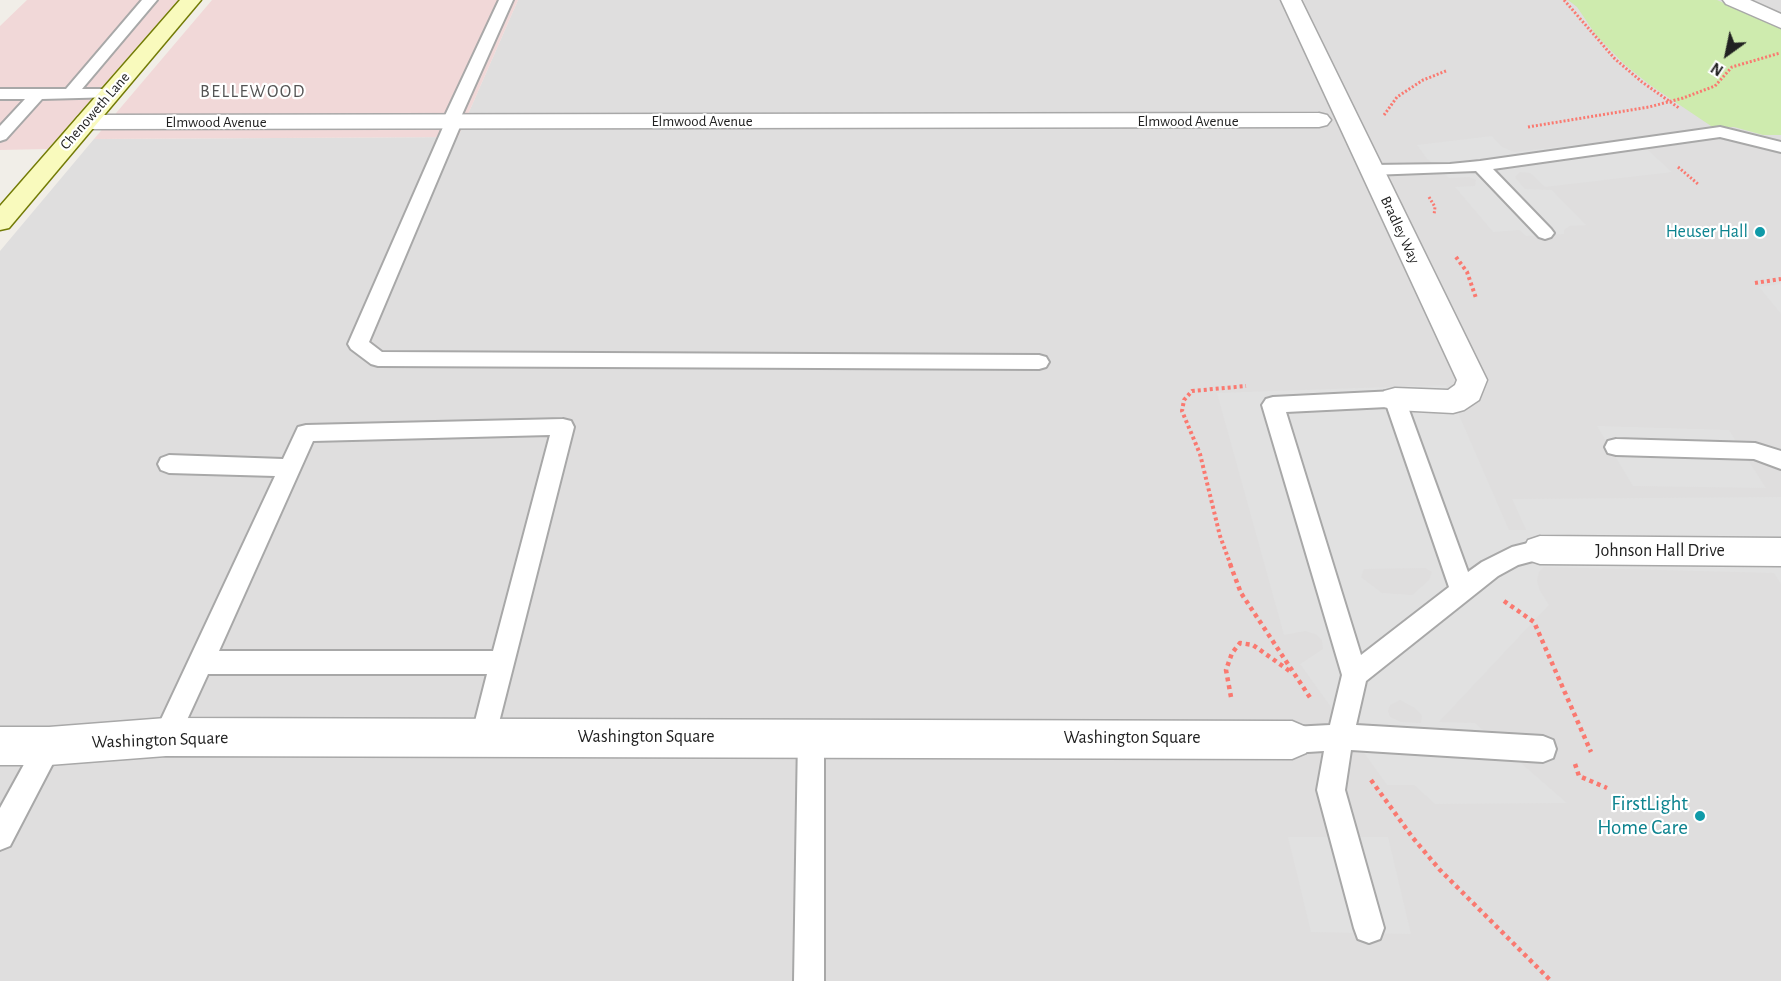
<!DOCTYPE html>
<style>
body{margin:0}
#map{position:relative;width:1781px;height:981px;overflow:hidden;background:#f1eee8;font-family:"Alegreya Sans",sans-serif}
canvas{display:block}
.north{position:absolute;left:1697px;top:24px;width:60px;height:60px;-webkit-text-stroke:4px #fff;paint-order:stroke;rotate:213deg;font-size:16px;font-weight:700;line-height:24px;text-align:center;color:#212121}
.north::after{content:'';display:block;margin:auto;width:21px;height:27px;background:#212121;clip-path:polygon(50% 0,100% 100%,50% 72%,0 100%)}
</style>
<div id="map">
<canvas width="1781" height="981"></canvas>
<div class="north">N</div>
</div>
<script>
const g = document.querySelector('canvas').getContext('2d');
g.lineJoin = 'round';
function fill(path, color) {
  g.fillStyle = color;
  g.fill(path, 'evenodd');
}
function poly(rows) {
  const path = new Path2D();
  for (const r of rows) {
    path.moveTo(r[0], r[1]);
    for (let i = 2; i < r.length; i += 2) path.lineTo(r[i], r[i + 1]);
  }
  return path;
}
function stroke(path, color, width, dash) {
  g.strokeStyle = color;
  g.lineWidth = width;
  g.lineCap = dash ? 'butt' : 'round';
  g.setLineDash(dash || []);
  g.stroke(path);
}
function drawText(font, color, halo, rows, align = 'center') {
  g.font = font + ' "Alegreya Sans",sans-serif';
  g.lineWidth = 4.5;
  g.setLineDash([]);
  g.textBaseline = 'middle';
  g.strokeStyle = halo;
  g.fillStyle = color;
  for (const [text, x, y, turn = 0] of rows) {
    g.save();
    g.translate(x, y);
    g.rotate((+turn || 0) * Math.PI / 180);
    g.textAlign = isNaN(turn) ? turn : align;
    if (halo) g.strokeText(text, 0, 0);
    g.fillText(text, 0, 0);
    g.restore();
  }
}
const residential = poly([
 [518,0,1781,0,1781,981,0,981,0,251,94,139,458,137]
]);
const commercial = poly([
 [27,0,178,0,48,149,0,150,0,26],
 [212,0,518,0,458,137,94,139]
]);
const grass = poly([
 [1568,0,1717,0,1781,28,1781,135,1763,135,1734,127,1714,128,1650,85,1624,64,1596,35,1577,7]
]);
const parking = poly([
 [1492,136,1502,147,1514,152,1635,138,1672,172,1545,187,1530,173,1520,172,1515,177,1525,189,1552,190,1586,225,1570,226,1564,230,1564,234,1526,236,1519,230,1493,232,1455,187,1475,186,1476,180,1469,177,1449,178,1427,159,1417,145],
 [1781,284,1781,314,1759,287],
 [1446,385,1509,530,1526,530,1512,499,1781,497,1781,584,1774,573,1544,567,1539,572,1537,580,1539,589,1549,605,1439,722,1475,723,1567,803,1435,804,1414,785,1387,785,1300,664,1323,649,1322,640,1315,634,1305,631,1284,635,1217,393],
 [1425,568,1432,572,1429,580,1412,595,1382,593,1361,577,1364,569],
 [1400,700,1415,708,1422,716,1421,723,1401,722,1390,717,1388,711,1390,705],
 [1597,426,1729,430,1766,488,1633,486],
 [1288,837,1388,837,1411,934,1311,932]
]);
const pathFar2 = poly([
 [1564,0,1615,59,1642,82,1679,108],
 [1384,115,1397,97,1423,80,1446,71],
 [1528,127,1649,107,1683,98,1715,86,1732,67,1780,53],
 [1678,167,1698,184],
 [1429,197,1435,207,1434,215]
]);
const pathFar1 = poly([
 [1456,257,1467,272,1476,298],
 [1755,283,1781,279],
 [1231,566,1220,536,1200,454,1182,411,1184,400,1192,391,1246,386]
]);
const path = poly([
 [1230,564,1241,593,1311,699],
 [1504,601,1534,622,1591,752],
 [1231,697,1226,670,1232,653,1240,643,1253,645,1291,672],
 [1575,764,1579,776,1607,788],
 [1371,780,1413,838,1440,870,1551,981]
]);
const service = poly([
 [142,0,157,0,82,89,110,89,118,94,116,97,42,99,6,139,0,141,0,126,25,99,0,99,0,89,66,89,142,0],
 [499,0,513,0,460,119,462,122,369,342,382,352,1039,355,1046,357,1049,362,1046,367,1039,369,378,366,371,364,351,349,348,344,444,125,442,122,499,0],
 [1720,127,1781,142,1781,152,1720,137,1493,169,1551,229,1554,233,1551,237,1545,239,1539,237,1476,171,1371,175,1365,174,1363,170,1365,166,1371,165,1450,164,1480,161,1720,127],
 [1395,391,1402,394,1405,399,1468,572,1482,562,1512,547,1540,540,1548,543,1552,550,1548,557,1518,565,1498,576,1366,681,1356,725,1543,736,1553,740,1556,749,1553,758,1543,762,1351,750,1345,790,1384,928,1380,939,1369,943,1358,939,1354,928,1317,790,1324,751,1292,753,1283,749,1279,740,1283,731,1292,727,1330,725,1342,675,1262,405,1266,399,1273,397,1395,391],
 [1387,407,1449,587,1361,655,1286,412,1387,407],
 [563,419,571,421,574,427,493,746,484,750,475,746,471,737,487,674,208,674,175,746,166,750,157,746,153,737,157,728,275,476,169,473,161,470,158,464,161,458,169,455,283,459,298,427,306,425,563,419],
 [550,435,493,651,219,651,313,441,550,435],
 [1616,439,1755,443,1781,451,1781,469,1754,459,1616,455,1608,453,1605,447,1608,441,1616,439],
 [811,724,820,728,824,737,824,981,794,981,798,737,802,728,811,724],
 [49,733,59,737,62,746,10,846,0,850,0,808,39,737,49,733]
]);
const minor = poly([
 [1281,0,1301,0,1487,380,1479,400,1464,410,1453,413,1395,410,1384,407,1380,399,1384,391,1395,388,1448,390,1455,385,1457,380,1281,0],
 [1723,0,1750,0,1781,14,1781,28,1726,4,1723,0],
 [1319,113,1327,115,1331,120,1327,125,1319,127,86,129,78,127,74,122,78,117,86,115,1319,113],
 [1540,536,1781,538,1781,566,1540,564,1528,560,1523,550,1528,540,1540,536],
 [166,718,1292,721,1306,727,1312,740,1306,753,1292,759,166,756,49,765,0,765,0,727,49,727,166,718]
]);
const secondary = poly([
 [180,0,201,0,9,228,0,230,0,206,180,0]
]);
const markers = [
 [1760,232,6,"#0f9aa8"],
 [1700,816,6,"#0f9aa8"]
];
const farStreetnames = [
 ["Chenoweth Lane",95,111,-49],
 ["Elmwood Avenue",702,121],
 ["Elmwood Avenue",1188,121],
 ["Elmwood Avenue",216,122],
 ["Bradley Way",1400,230,65]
];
const farQuarternames = [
 ["BELLEWOOD",253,92]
];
const cultureNames = [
 ["Heuser Hall",1748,232]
];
const streetNames = [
 ["Johnson Hall Drive",1660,551],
 ["Washington Square",646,737],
 ["Washington Square",1132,738],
 ["Washington Square",160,740,-2]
];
const nearCulturenames = [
 ["FirstLight",1688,804],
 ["Home Care",1688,828]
];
fill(residential, '#dfdede');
fill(commercial, '#f1d8d8');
fill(grass, '#ceebae');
fill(parking, '#e1e1e1');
stroke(service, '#a8a8a8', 4);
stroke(minor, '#a8a8a8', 3);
stroke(secondary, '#737b05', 3);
stroke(pathFar2, '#fa7970', 3, [2, 2]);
stroke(pathFar1, '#fa7970', 4, [3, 3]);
stroke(path, '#fa7970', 4.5, [4, 4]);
fill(service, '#fff');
fill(minor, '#fff');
fill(secondary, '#f9fabd');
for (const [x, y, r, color] of markers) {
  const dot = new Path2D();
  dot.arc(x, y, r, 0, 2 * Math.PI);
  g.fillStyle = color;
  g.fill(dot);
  stroke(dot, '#fff', 2);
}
drawText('15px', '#212121', '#fff', farStreetnames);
g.letterSpacing = '1.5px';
drawText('18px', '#545454', '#fff', farQuarternames);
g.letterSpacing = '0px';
drawText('18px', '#0d838f', '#fff', cultureNames, 'right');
drawText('18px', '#212121', '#fff', streetNames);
drawText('21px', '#0d838f', '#fff', nearCulturenames, 'right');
</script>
